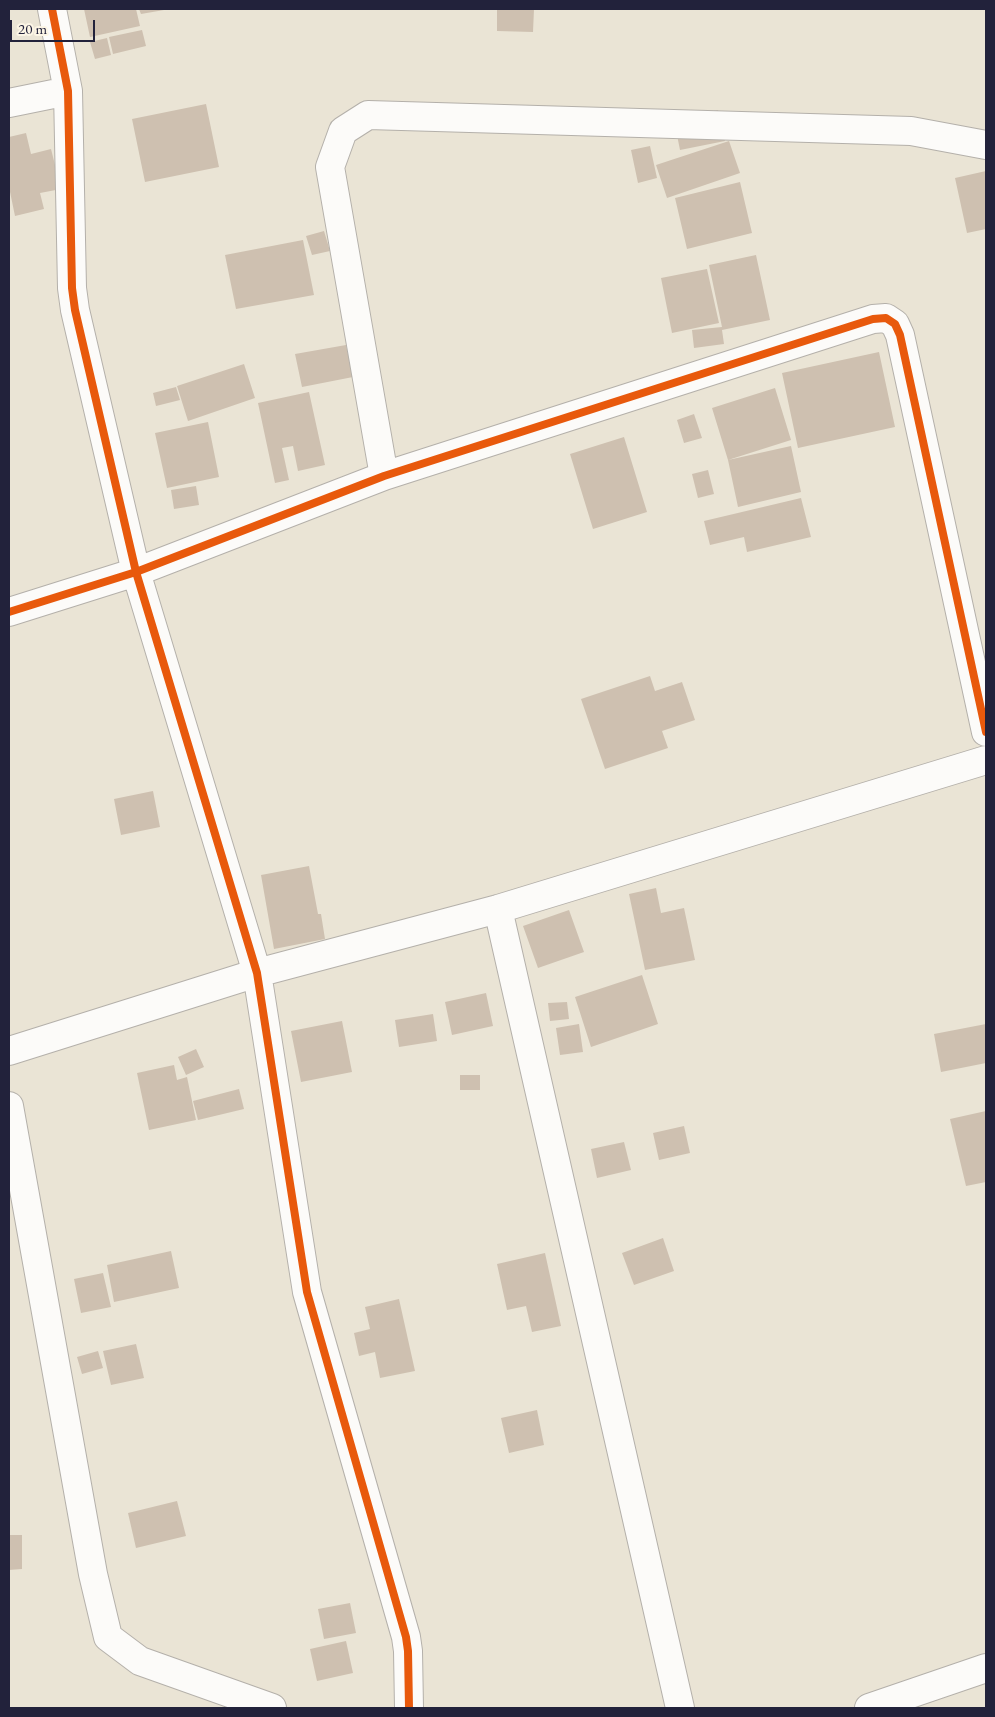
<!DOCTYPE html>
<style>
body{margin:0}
#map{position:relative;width:995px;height:1717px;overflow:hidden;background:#eae4d5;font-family:"EB Garamond",serif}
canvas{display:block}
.frame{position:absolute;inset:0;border:10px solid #22223b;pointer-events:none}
.scale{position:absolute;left:10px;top:20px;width:85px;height:22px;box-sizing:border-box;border:2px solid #22223b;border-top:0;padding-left:6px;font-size:15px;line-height:18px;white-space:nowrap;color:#22223b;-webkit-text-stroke:4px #fcf5e5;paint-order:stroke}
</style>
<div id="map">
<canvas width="995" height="1717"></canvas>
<div class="frame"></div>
<div class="scale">20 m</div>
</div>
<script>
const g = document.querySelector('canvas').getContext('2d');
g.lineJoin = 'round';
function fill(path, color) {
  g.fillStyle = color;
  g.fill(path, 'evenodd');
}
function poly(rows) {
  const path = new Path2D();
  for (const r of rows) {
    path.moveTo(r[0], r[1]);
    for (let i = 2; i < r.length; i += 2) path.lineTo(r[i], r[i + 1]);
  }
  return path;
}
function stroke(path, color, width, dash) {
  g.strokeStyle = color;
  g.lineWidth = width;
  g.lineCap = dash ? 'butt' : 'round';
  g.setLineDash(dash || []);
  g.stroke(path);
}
const building = poly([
 [84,9,136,9,140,26,90,37],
 [139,9,164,9,164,10,141,14],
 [497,9,534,9,533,32,497,31],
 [142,30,146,46,113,54,109,37],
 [107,38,111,55,95,59,90,42],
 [206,104,219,167,145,182,132,119],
 [718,110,725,141,680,150,674,120],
 [26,133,31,154,51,149,61,189,40,193,44,209,15,216,9,187,9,137],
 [729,141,740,173,667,198,656,165],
 [650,146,657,178,638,183,631,150],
 [986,171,986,229,967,233,955,178],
 [740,182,752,233,687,249,675,198],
 [324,231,330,251,312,255,306,236],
 [303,240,314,295,236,309,225,255],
 [756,255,770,320,722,330,724,344,694,348,692,330,722,327,709,265],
 [707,269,719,323,672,333,661,278],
 [346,345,353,377,302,387,295,354],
 [879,352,895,427,798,448,782,373],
 [244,364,255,398,188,421,177,386],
 [176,387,180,400,156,406,153,393],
 [775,388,791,440,728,460,712,408],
 [309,392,325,465,298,471,293,446,282,448,289,480,275,483,258,403],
 [694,414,702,438,684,443,677,420],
 [208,422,219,477,167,488,155,433],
 [624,437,647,512,593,529,570,454],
 [791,446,801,492,738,507,728,460],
 [708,470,714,494,698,498,692,474],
 [196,486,199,505,174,509,171,490],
 [801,498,811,537,747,552,744,537,710,545,704,521],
 [650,676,655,691,682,682,695,720,662,731,668,748,605,769,581,699],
 [153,791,160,827,121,835,114,799],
 [309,866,318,914,321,914,325,939,274,949,261,875],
 [656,888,661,913,684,908,695,960,645,970,629,894],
 [569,910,584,952,538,968,523,926],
 [642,975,658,1024,591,1047,575,997],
 [486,993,493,1026,452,1035,445,1002],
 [567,1002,569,1019,550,1021,548,1003],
 [433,1014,437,1041,399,1047,395,1020],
 [342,1021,352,1072,301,1082,291,1031],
 [579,1024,583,1052,560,1055,556,1028],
 [986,1024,986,1063,941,1072,934,1034],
 [196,1049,204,1067,186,1075,178,1057],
 [174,1065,177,1080,187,1077,196,1120,149,1130,137,1073],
 [460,1075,480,1075,480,1090,460,1090],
 [239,1089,244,1109,198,1120,193,1101],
 [986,1111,986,1182,966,1186,950,1119],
 [684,1126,690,1153,659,1160,653,1133],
 [624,1142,631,1170,597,1178,591,1149],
 [663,1238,674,1271,634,1285,622,1253],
 [171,1251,179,1288,114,1302,107,1265],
 [545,1253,561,1326,532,1332,526,1306,507,1310,497,1264],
 [103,1273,111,1307,81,1313,74,1279],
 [399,1299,415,1371,380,1378,375,1352,359,1356,354,1333,370,1329,365,1307],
 [136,1344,144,1378,111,1385,103,1351],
 [98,1351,103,1368,82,1374,77,1357],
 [537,1410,544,1445,509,1453,501,1418],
 [177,1501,186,1536,136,1548,128,1513],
 [9,1535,22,1535,22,1569,9,1570],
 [350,1603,356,1633,324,1639,318,1609],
 [346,1641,353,1673,317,1681,310,1649]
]);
const minor = poly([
 [52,9,68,91,72,288,75,310,136,572,257,973,307,1292,406,1637,408,1651,409,1708],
 [9,103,68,91],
 [384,476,330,167,343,131,368,115,911,131,986,145],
 [9,612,136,572,384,476,873,319,886,318,895,324,900,335,986,732],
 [498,909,680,1708],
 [9,1051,257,973,498,909,986,760],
 [9,1106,93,1574,108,1637,140,1661,272,1708],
 [869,1708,986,1668]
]);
const cycleway = poly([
 [52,9,68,91,72,288,75,310,136,572,257,973,307,1292,406,1637,408,1651,409,1708],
 [9,612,136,572,384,476,873,319,886,318,895,324,900,335,986,732]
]);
fill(building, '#cec0b0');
stroke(minor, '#b4b0aa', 30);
stroke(minor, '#fcfbf9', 28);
stroke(cycleway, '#e8590c', 8);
</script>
